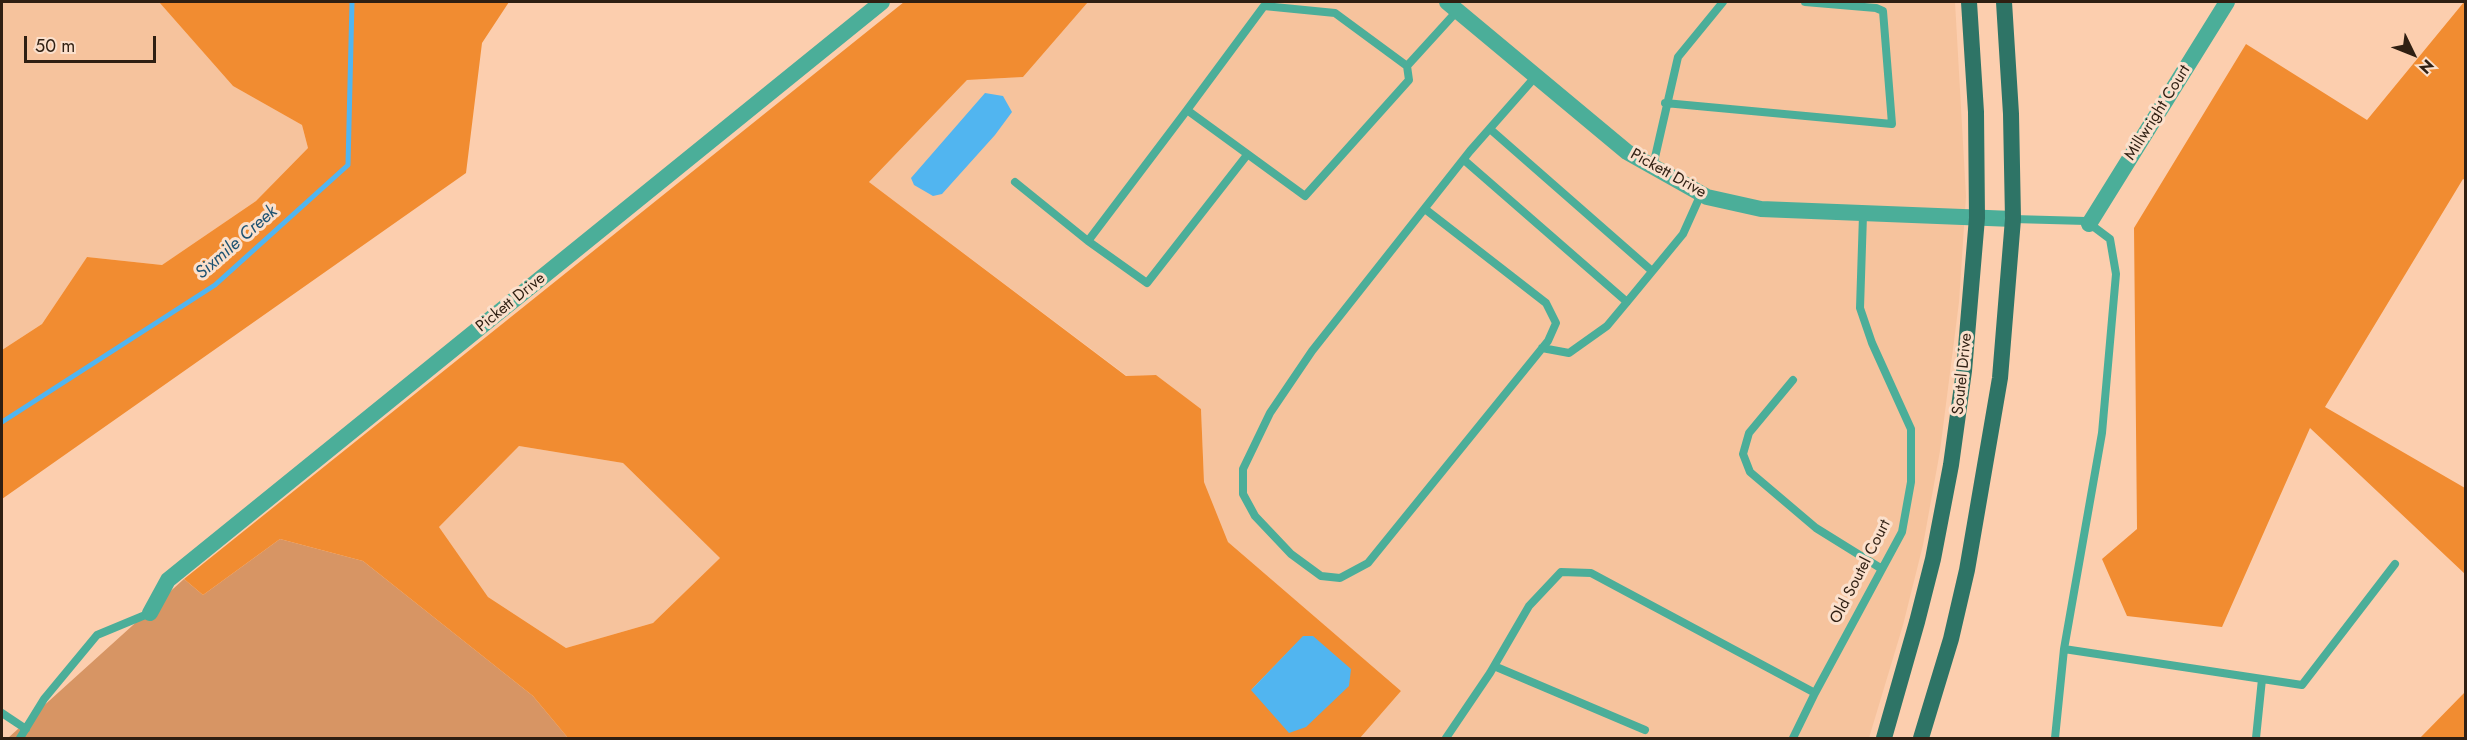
<!DOCTYPE html>
<style>
body{margin:0}
#map{position:relative;width:2467px;height:740px;overflow:hidden;background:#fcceae;font-family:Jost,sans-serif}
canvas{display:block}
.frame{position:absolute;inset:0;border:3px solid #2f1f12;pointer-events:none}
.north{position:absolute;left:2383px;top:24px;width:60px;height:60px;-webkit-text-stroke:4px #fbe0cc;paint-order:stroke;rotate:133deg;font-size:16px;font-weight:700;line-height:24px;text-align:center;color:#2f1f12}
.north::after{content:'';display:block;margin:auto;width:21px;height:27px;background:#2f1f12;clip-path:polygon(50% 0,100% 100%,50% 72%,0 100%)}
.scale{position:absolute;left:24px;top:36px;width:132px;height:27px;box-sizing:border-box;border:3px solid #2f1f12;border-top:0;padding-left:8px;font-size:18px;line-height:21px;white-space:nowrap;color:#2f1f12;-webkit-text-stroke:4px #fbe0cc;paint-order:stroke}
</style>
<div id="map">
<canvas width="2467" height="740"></canvas>
<div class="frame"></div>
<div class="north">N</div>
<div class="scale">50 m</div>
</div>
<script>
const g = document.querySelector('canvas').getContext('2d');
g.lineJoin = 'round';
function fill(path, color) {
  g.fillStyle = color;
  g.fill(path, 'evenodd');
}
function poly(rows) {
  const path = new Path2D();
  for (const r of rows) {
    path.moveTo(r[0], r[1]);
    for (let i = 2; i < r.length; i += 2) path.lineTo(r[i], r[i + 1]);
  }
  return path;
}
function stroke(path, color, width, dash) {
  g.strokeStyle = color;
  g.lineWidth = width;
  g.lineCap = dash ? 'butt' : 'round';
  g.setLineDash(dash || []);
  g.stroke(path);
}
function drawText(font, color, halo, rows, align = 'center') {
  g.font = font + ' Jost,sans-serif';
  g.lineWidth = 6;
  g.setLineDash([]);
  g.textBaseline = 'middle';
  g.strokeStyle = halo;
  g.fillStyle = color;
  for (const [text, x, y, turn = 0] of rows) {
    g.save();
    g.translate(x, y);
    g.rotate((+turn || 0) * Math.PI / 180);
    g.textAlign = isNaN(turn) ? turn : align;
    if (halo) g.strokeText(text, 0, 0);
    g.fillText(text, 0, 0);
    g.restore();
  }
}
const built = poly([
 [2,2,159,2,233,86,302,125,308,148,256,201,162,265,87,257,42,324,2,350],
 [1088,2,1955,2,1966,196,1959,302,1940,451,1923,545,1903,625,1869,738,1360,738,1401,691,1228,542,1204,482,1201,409,1156,375,1127,376,869,182,967,80,1023,77],
 [519,446,623,463,720,558,653,623,566,648,488,597,439,527]
]);
const green = poly([
 [280,539,363,561,533,696,568,738,8,738,184,579,203,595]
]);
const forest = poly([
 [159,2,509,2,482,43,466,173,2,499,2,350,42,324,87,257,162,265,256,201,308,148,302,125,233,86],
 [904,2,1088,2,1023,77,967,80,869,182,1126,376,1156,375,1201,409,1204,482,1228,542,1401,691,1360,738,568,738,533,696,363,561,280,539,203,595,184,579],
 [519,446,623,463,720,558,653,623,566,648,488,597,439,527],
 [1304,636,1313,636,1251,690],
 [2464,2,2465,180,2463,179,2325,407,2465,488,2465,574,2310,428,2222,627,2127,616,2102,559,2137,529,2134,228,2246,44,2367,120],
 [2465,692,2465,738,2420,738]
]);
const water = poly([
 [985,93,1003,96,1012,112,995,135,942,194,933,196,914,185,911,178],
 [1303,636,1313,636,1351,669,1349,686,1306,727,1289,733,1251,690]
]);
const stream = poly([
 [2,422,215,285,348,165,352,2]
]);
const service = poly([
 [1407,66,1409,80,1305,196,1187,110,1264,6,1335,13,1407,66,1458,10],
 [1665,103,1892,124,1883,11,1876,8,1805,2],
 [1490,129,1652,271],
 [1464,160,1627,302,1683,234,1701,194],
 [1653,166,1678,57,1723,2],
 [1015,182,1088,241,1187,110],
 [1425,209,1546,303,1556,323,1548,341,1368,563,1340,578,1321,576,1291,554,1255,516,1243,494,1243,469,1270,413,1312,351,1470,151,1536,76],
 [2013,219,2086,221,2110,239,2116,274,2102,433,2064,649,2055,738],
 [1088,241,1147,283,1247,155],
 [1542,348,1569,353,1607,326,1627,302],
 [1793,380,1749,433,1743,454,1750,472,1816,528,1882,569],
 [2064,649,2302,685,2395,564],
 [1494,666,1645,730],
 [2,713,26,729],
 [20,738,44,699,97,635,150,613],
 [1446,738,1490,673,1529,606,1561,572,1591,573,1815,693,1902,532,1911,482,1911,429,1872,343,1860,308,1863,215],
 [1793,738,1815,693],
 [2256,738,2262,679]
]);
const minor = poly([
 [1447,2,1627,152,1707,197,1761,209,2013,219],
 [2089,224,2227,2],
 [150,613,168,580,882,2]
]);
const primary = poly([
 [1884,738,1917,622,1933,559,1951,465,1964,371,1977,218,1976,112,1969,2],
 [1921,738,1951,639,1967,570,2000,378,2013,219,2011,114,2004,2]
]);
const streetNames = [
 ["Millwright Court",2158,113,-58],
 ["Pickett Drive",1668,174,29],
 ["Pickett Drive",511,303,-39],
 ["Soutel Drive",1963,374,-84],
 ["Old Soutel Court",1861,572,-63]
];
const waterNames = [
 ["Sixmile Creek",237,243,-41]
];
fill(built, '#f6c39d');
fill(green, '#d79564');
fill(forest, '#f18c31');
fill(water, '#51b5f0');
stroke(stream, '#51b5f0', 5);
stroke(service, '#4bae99', 8);
stroke(minor, '#4bae99', 16);
stroke(primary, '#2e7466', 16);
drawText('16px', '#2f1f12', '#fbe0cc', streetNames);
drawText('italic 18px', '#1f5372', '#fbe0cc', waterNames);
</script>
